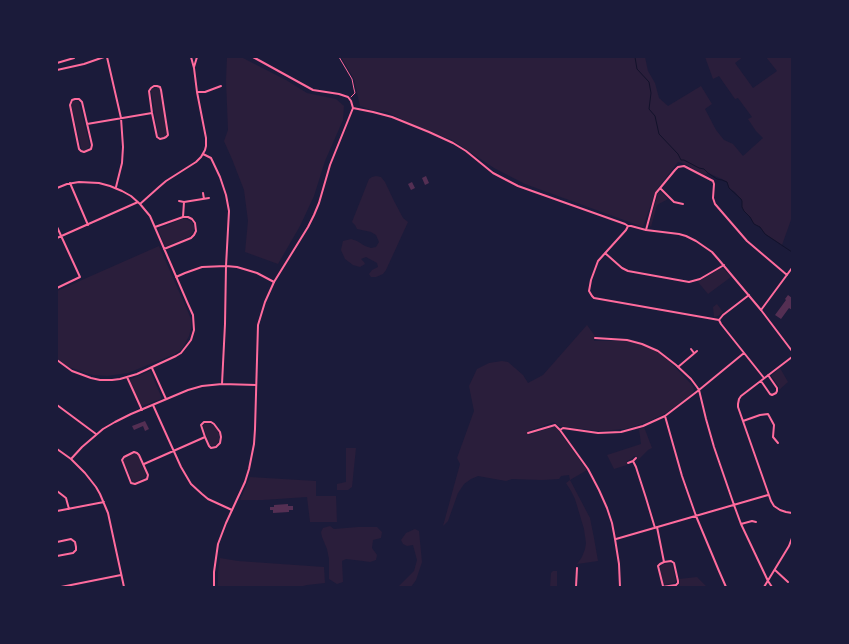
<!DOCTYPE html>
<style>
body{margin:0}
#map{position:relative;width:849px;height:644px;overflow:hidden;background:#1b1b3a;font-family:"Golos Text",sans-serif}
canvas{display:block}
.frame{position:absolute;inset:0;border:58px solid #1b1b3a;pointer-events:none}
</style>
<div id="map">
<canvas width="849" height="644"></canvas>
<div class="frame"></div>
</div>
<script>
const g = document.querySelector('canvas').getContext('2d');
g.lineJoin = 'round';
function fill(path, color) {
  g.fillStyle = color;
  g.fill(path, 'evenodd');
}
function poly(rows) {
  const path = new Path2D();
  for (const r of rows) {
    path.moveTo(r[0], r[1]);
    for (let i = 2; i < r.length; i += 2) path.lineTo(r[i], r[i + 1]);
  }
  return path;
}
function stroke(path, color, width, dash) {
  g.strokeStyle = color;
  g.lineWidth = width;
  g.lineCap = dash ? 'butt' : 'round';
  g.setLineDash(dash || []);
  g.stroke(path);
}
const green = poly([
 [227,57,241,57,286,80,307,93,336,99,344,106,343,120,325,161,314,196,300,226,278,264,245,252,248,221,244,190,232,159,224,141,228,130,226,80],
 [341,57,645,57,648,71,655,83,659,98,668,106,701,86,712,104,705,109,716,130,724,140,733,144,743,156,763,138,756,131,748,119,752,117,738,98,735,99,719,76,713,79,705,57,743,57,735,63,753,88,777,71,766,57,792,57,792,217,782,245,765,234,760,227,754,224,750,217,744,211,742,207,742,201,735,192,729,188,727,182,722,179,708,173,704,175,685,164,678,162,658,188,654,196,643,227,525,184,494,168,452,140,415,126,387,112,371,110,360,106,354,79],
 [158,87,160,89,167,134,165,136,163,137,160,137,158,136,151,90,152,89],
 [75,101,78,101,79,102,90,146,86,150,82,150,81,147,71,104,72,102],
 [376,176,381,177,385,182,394,201,403,218,408,222,386,270,383,274,376,277,371,277,369,274,372,270,378,267,377,263,366,257,361,259,364,262,365,264,360,267,353,265,345,259,341,250,343,241,351,239,357,241,365,246,371,248,376,247,379,242,376,235,371,232,357,229,355,225,352,222,369,179,372,177],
 [661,192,668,199,657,205,651,227,649,224,658,193],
 [182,219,186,219,192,222,194,226,194,229,193,232,189,237,165,247,158,229],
 [159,246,188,312,191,319,191,329,189,336,182,349,175,354,128,373,107,376,93,375,86,373,66,366,57,358,57,291],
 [721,268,723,268,731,277,708,294,698,282],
 [717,304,723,312,718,316,714,317,713,307],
 [587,325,595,336,594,341,627,341,642,345,658,352,671,363,693,386,694,391,690,396,666,413,645,423,625,429,599,431,559,426,554,422,528,431,529,435,555,426,587,470,570,480,590,518,594,538,598,561,577,564,582,557,585,549,586,543,584,529,575,499,571,491,566,483,570,480,569,475,561,476,559,479,542,480,512,479,506,481,478,476,471,479,464,484,458,493,448,521,443,526,460,464,457,458,474,411,469,386,477,369,489,363,502,361,508,362,523,375,528,383,543,375],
 [780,368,788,382,779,390,779,387,772,377,772,375],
 [150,371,161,396,161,399,142,406,140,405,129,380],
 [207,423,212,424,218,430,219,435,219,440,217,444,214,446,210,445,203,427,204,424],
 [644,427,652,448,648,450,636,462,638,458,634,456,631,459,627,461,627,465,614,469,607,455,641,444,639,429],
 [346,448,356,448,352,487,348,490,337,490,337,484,346,482],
 [134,453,138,455,146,475,144,478,135,482,133,482,132,481,123,460,125,457],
 [250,477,316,481,316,496,336,496,337,522,310,522,307,497,263,500,240,500],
 [330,526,334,529,358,527,377,527,382,532,381,538,373,540,372,548,377,555,376,560,370,562,363,561,346,559,342,561,343,582,337,584,329,579,329,559,327,549,322,537,321,532,323,528],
 [415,529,419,531,422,562,416,580,411,587,398,587,414,571,417,560,413,545,407,546,403,544,401,540,406,533],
 [220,558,238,561,324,567,325,583,307,585,299,587,218,587,218,572],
 [670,563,672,564,676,582,665,585,663,583,660,568,663,564],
 [553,571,557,571,557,587,550,587,551,573],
 [697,577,707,587,679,587,678,586,679,585,680,582,679,579]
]);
const stream = poly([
 [635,57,637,69,649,82,651,93,649,109,655,116,659,134,678,154,681,160,684,160,699,168,704,169,708,173,717,179,722,180,727,182,729,188,741,199,742,201,742,207,744,211,750,217,754,224,760,227,765,234,792,252]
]);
const building = poly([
 [426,176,429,183,425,185,422,178],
 [412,182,415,188,411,190,408,184],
 [788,295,792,298,792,306,791,307,792,308,792,310,789,308,781,319,775,315,786,300,785,299],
 [145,421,149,429,145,431,143,426,134,430,132,426],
 [288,504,288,506,293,506,293,510,289,510,289,512,273,513,273,510,270,510,270,507,274,507,274,505]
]);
const path = poly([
 [339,57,352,79,354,89,355,93,351,97]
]);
const minor = poly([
 [107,57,121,118,123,147,122,163,116,187],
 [57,63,74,58],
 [194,67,197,57],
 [57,70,84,64,104,57],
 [154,86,157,86,160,87,161,90,168,135,166,137,164,138,160,139,157,137,152,113,149,91,151,88,154,86],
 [197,92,205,92,221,86],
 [75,99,79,99,82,102,92,145,91,149,84,152,81,151,79,149,70,105,72,100,75,99],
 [87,124,152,113],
 [203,154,211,158,220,177,226,195,229,211,226,266,225,324,222,384],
 [70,183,88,225],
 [57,188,67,184,79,182,99,183,110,186,122,191,131,196,140,204,150,216,188,304,193,315,194,330,191,340,188,344,181,353,176,356,137,374,120,379,112,380,100,380,91,378,72,371,57,360],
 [660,188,674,202,683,204],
 [203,193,204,199],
 [179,201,184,202,209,198],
 [140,204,159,187,166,181,196,162,201,157,205,150,206,146,206,138,197,92,194,68,191,57],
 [183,217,184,202],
 [628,226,626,230,598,261,591,280,589,291,592,296,594,298,719,320],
 [57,227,80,277,57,288],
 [155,227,183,217,188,217,192,219,195,223,196,231,194,235,191,238,164,249],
 [646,230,656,193,675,170,678,167,684,166,713,181,714,184,713,198,715,204,747,241,787,275],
 [57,238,138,202],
 [605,253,622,268,628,271,689,282,700,279,724,265],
 [176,277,185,273,202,267,226,266,237,267,257,273,274,282],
 [761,310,792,268],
 [719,320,721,324,764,378],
 [719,320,723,315,749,295],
 [595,338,627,340,642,344,658,351,676,365,691,379,697,387,699,390,706,419,714,447,734,505,741,524,768,581,772,587],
 [691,349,694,353],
 [792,357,741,396,739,399,738,404,738,407,771,501,774,506,780,510,786,512,792,513],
 [678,367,697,351],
 [152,368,166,399],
 [127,377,142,410],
 [761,381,770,394,772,395,776,393,777,391,777,388,768,375],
 [57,405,96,434],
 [153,405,181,467,191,484,202,494,208,499,232,510],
 [665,416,682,476,696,516,719,571,726,587],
 [743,421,760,415,768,414,774,425,773,437,778,443],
 [560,430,563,428,598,433,621,432,643,426,665,416,699,390,744,353],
 [528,433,555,425,560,430,588,469,599,490,607,508,612,523,615,539,619,564,620,587],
 [57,449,71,459,85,473,96,487,100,494,108,513,124,587],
 [134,452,137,453,139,455,148,475,147,479,135,484,131,483,122,460,124,457,134,452],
 [636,458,633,461,636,467,646,498,655,528],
 [71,459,82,447,103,429,115,422,131,414,188,390,202,386,222,384,256,385],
 [628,463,633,461],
 [144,464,205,437,209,446,211,448,216,447,220,443,221,437,220,432,214,424,211,422,204,422,201,425,205,437],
 [57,491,66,498,69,509],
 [57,511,104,502],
 [741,524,752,521,756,522],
 [657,527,664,562,671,561,674,563,678,581,678,583,676,585,662,587],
 [616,539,768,495],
 [57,542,71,539,75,542,76,547,76,550,73,553,57,556],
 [775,570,788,582],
 [663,586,658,566,660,564,664,562],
 [61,587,121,575],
 [576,587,577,568],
 [764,587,789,546,792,538]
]);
const tertiary = poly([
 [253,57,313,90,339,94,348,97,351,101,353,108],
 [353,108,373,112,392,117,429,132,453,143,466,151,493,173,518,186,625,224,628,226,631,226,646,230,679,234,686,236,696,241,712,252,719,260,761,310,792,351],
 [214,587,214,572,218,544,226,523,245,482,249,469,254,444,255,429,258,325,265,302,274,282,308,227,314,215,319,203,330,165,353,108]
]);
fill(green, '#2a1e3b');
stroke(stream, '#12122b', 1);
fill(building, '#542f53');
stroke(path, '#ff6b9d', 1);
stroke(minor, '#ff6b9d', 2);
stroke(tertiary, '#ff6b9d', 2);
</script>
